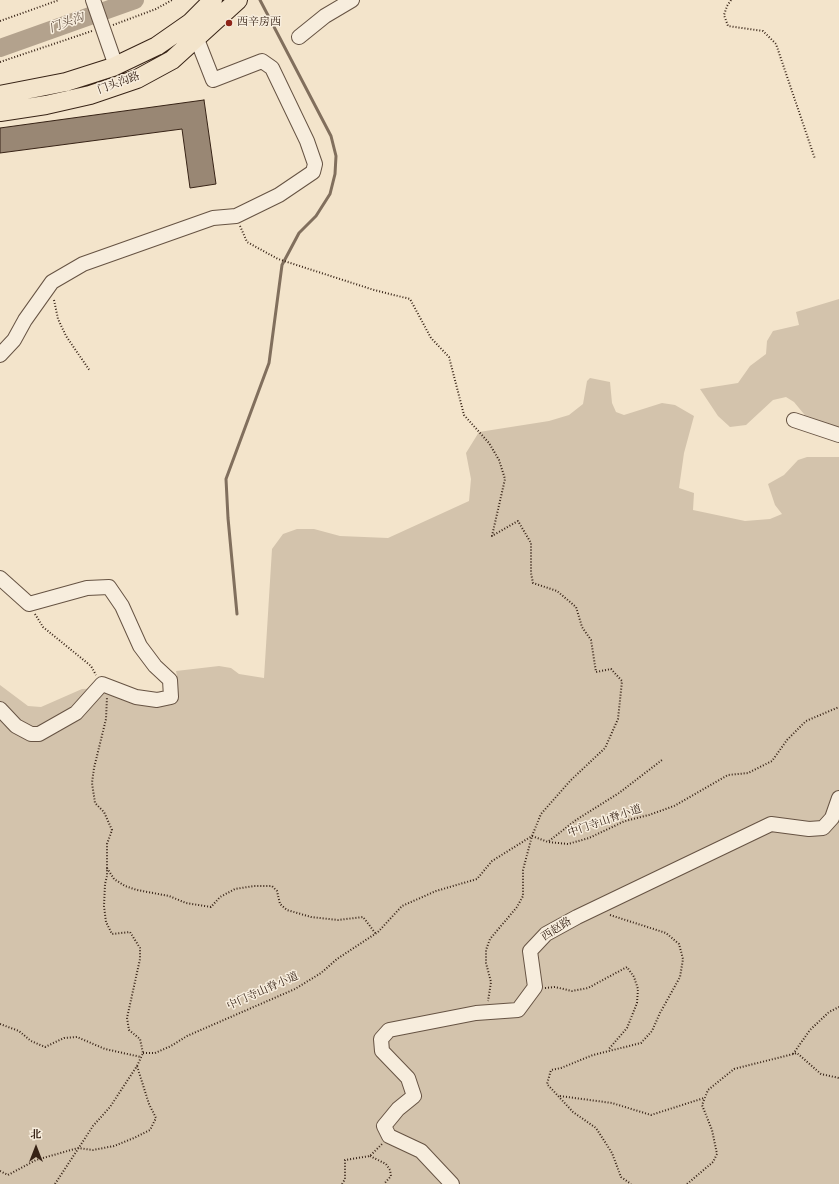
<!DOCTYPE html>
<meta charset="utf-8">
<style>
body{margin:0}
#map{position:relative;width:839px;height:1184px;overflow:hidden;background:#f3e4cb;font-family:Vollkorn,"Noto Serif SC",serif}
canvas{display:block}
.north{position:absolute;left:16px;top:1128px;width:40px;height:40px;-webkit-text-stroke:3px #f7eddd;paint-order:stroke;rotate:0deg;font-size:11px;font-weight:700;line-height:16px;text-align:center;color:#372316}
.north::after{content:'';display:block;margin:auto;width:14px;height:18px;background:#372316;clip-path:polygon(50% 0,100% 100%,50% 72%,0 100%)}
</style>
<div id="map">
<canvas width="839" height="1184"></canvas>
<div class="north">北</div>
</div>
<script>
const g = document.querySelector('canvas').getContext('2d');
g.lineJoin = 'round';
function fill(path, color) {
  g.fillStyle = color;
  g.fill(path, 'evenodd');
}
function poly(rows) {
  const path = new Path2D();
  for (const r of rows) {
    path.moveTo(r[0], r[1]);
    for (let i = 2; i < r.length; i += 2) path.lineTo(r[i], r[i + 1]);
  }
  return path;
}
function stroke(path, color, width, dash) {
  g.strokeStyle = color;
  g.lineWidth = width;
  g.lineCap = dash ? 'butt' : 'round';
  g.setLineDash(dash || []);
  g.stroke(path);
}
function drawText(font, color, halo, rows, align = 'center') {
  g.font = font + ' Vollkorn,"Noto Serif SC",serif';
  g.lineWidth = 3;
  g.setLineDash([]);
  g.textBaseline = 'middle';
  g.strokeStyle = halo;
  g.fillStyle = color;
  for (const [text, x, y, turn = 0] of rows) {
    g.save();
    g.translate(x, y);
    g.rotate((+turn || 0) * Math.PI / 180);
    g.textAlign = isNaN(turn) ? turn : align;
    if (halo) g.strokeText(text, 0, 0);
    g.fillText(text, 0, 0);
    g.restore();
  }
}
const green = poly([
 [839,299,839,435,813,425,794,402,786,397,773,400,746,425,730,427,718,416,700,389,738,383,750,366,766,354,767,341,773,331,799,325,796,312],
 [590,378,610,382,612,403,616,412,624,415,662,403,675,405,694,416,684,453,679,488,694,493,693,510,745,521,770,519,782,514,775,505,768,484,784,475,798,460,807,457,839,457,839,1184,0,1184,0,685,28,706,41,707,82,689,102,688,176,696,178,682,176,671,219,666,231,668,239,674,264,678,272,549,283,534,297,529,314,529,340,536,388,538,469,501,471,479,466,453,479,432,549,421,569,415,583,404,587,381]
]);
const stream = poly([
 [237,614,228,518,226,479,269,363,282,265,299,233,316,216,330,194,335,174,336,156,331,136,260,0]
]);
const river = poly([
 [0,48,135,0]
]);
const building = poly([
 [204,100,216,184,190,188,182,129,0,153,0,128,204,100]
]);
const path = poly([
 [731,0,727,6,724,15,728,26,763,31,776,44,815,159],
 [0,21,59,0],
 [113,25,156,9,172,0],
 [0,62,92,31],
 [240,226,247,242,278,259,374,290,410,299,431,338,449,357,464,415,489,443,499,460,505,479,492,536,518,521,531,543,531,573,533,583,557,591,576,607,582,627,591,640,596,672,611,669,622,681,618,719,605,748,571,780,541,814,532,836,523,870,523,896,517,907,490,939,486,950,486,963,491,982,488,1001],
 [54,300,58,319,66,336,90,371],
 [35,614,43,627,91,666,96,675],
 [549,841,576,820,619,793,662,760],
 [107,868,114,879,125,886,137,890,169,896,186,903,211,907,220,897,235,889,254,886,272,886,277,891,280,904,287,910,311,917,338,920,363,917,376,934],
 [610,915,666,933,679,944,683,959,680,977,660,1013,652,1031,641,1043,593,1055,561,1068,551,1070,547,1084,573,1112,596,1128,612,1153,621,1177,631,1184],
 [545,988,555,987,572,991,588,988,627,967,634,977,638,989,637,1003,627,1028,608,1050],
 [0,1024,19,1031,31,1041,45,1047,64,1038,77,1037,105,1049,141,1057],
 [143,1053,155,1053,171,1046,187,1036,295,989,321,973,337,959,378,932,402,906,436,891,477,879,492,861,532,836,548,842,568,844,589,838,625,821,649,815,674,806,728,775,748,773,772,761,787,740,806,721,839,707],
 [793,1054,810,1030,829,1012,839,1007],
 [560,1096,612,1103,651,1115,704,1098],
 [370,1156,386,1164,390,1170,391,1176,384,1184],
 [0,1171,8,1175,36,1160,78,1148,93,1150,114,1146,134,1138,150,1130,156,1118,149,1104,137,1066],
 [55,1184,93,1126,110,1107,137,1066,143,1053,140,1039,129,1030,127,1018,140,959,140,948,130,932,112,934,106,922,104,906,105,884,107,876,107,844,112,830,104,812,95,803,92,783,94,768,106,719,107,697],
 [342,1184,345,1179,345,1160,370,1156,382,1144],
 [687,1184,713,1162,717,1154,712,1130,702,1105,708,1090,734,1069,797,1053,821,1074,839,1078]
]);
const minor = poly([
 [93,0,116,66],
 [299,37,325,16,352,0],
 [0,355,14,340,25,320,52,282,83,264,213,218,236,216,279,195,313,172,315,164,307,141,272,68,262,61,213,80,193,29],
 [794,420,839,435],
 [0,578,29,604,87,588,109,587,122,606,140,646,155,666,170,680,171,697,157,700,136,697,102,684,76,713,39,734,31,734,16,726,0,709],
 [452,1184,421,1151,389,1136,384,1126,398,1109,414,1096,408,1078,382,1051,381,1039,389,1030,476,1013,518,1010,535,987,530,951,546,934,577,917,771,824,809,829,823,828,832,818,839,798]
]);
const major = poly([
 [0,95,66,82,113,67,157,46,190,23,213,0],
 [0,112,46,105,90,95,137,79,172,60,238,0]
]);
const markers = [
 [229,23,4,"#8f2418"]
];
const poiNames = [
 ["西辛房西",237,23]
];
const streetNames = [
 ["门头沟路",119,84,-20],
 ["中门寺山脊小道",605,822,-19],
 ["西赵路",557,930,-33],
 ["中门寺山脊小道",263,992,-24]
];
const waterNames = [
 ["门头沟",67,24,-20]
];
fill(green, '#d3c3ac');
stroke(stream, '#816f5d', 3);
stroke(river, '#b3a28d', 18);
fill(building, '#998774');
stroke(building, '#372316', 1);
stroke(minor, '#665343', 16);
stroke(major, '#372316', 20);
stroke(path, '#372316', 2, [1, 2]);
stroke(minor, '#f7eddd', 14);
stroke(major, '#f3e4cb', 18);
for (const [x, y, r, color] of markers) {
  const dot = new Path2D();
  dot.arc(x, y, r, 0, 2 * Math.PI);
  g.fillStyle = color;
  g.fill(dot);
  stroke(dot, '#f7eddd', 1.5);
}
drawText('11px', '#372316', '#f7eddd', poiNames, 'left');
drawText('11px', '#372316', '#f7eddd', streetNames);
drawText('italic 12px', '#624f40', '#f7eddd', waterNames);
</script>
